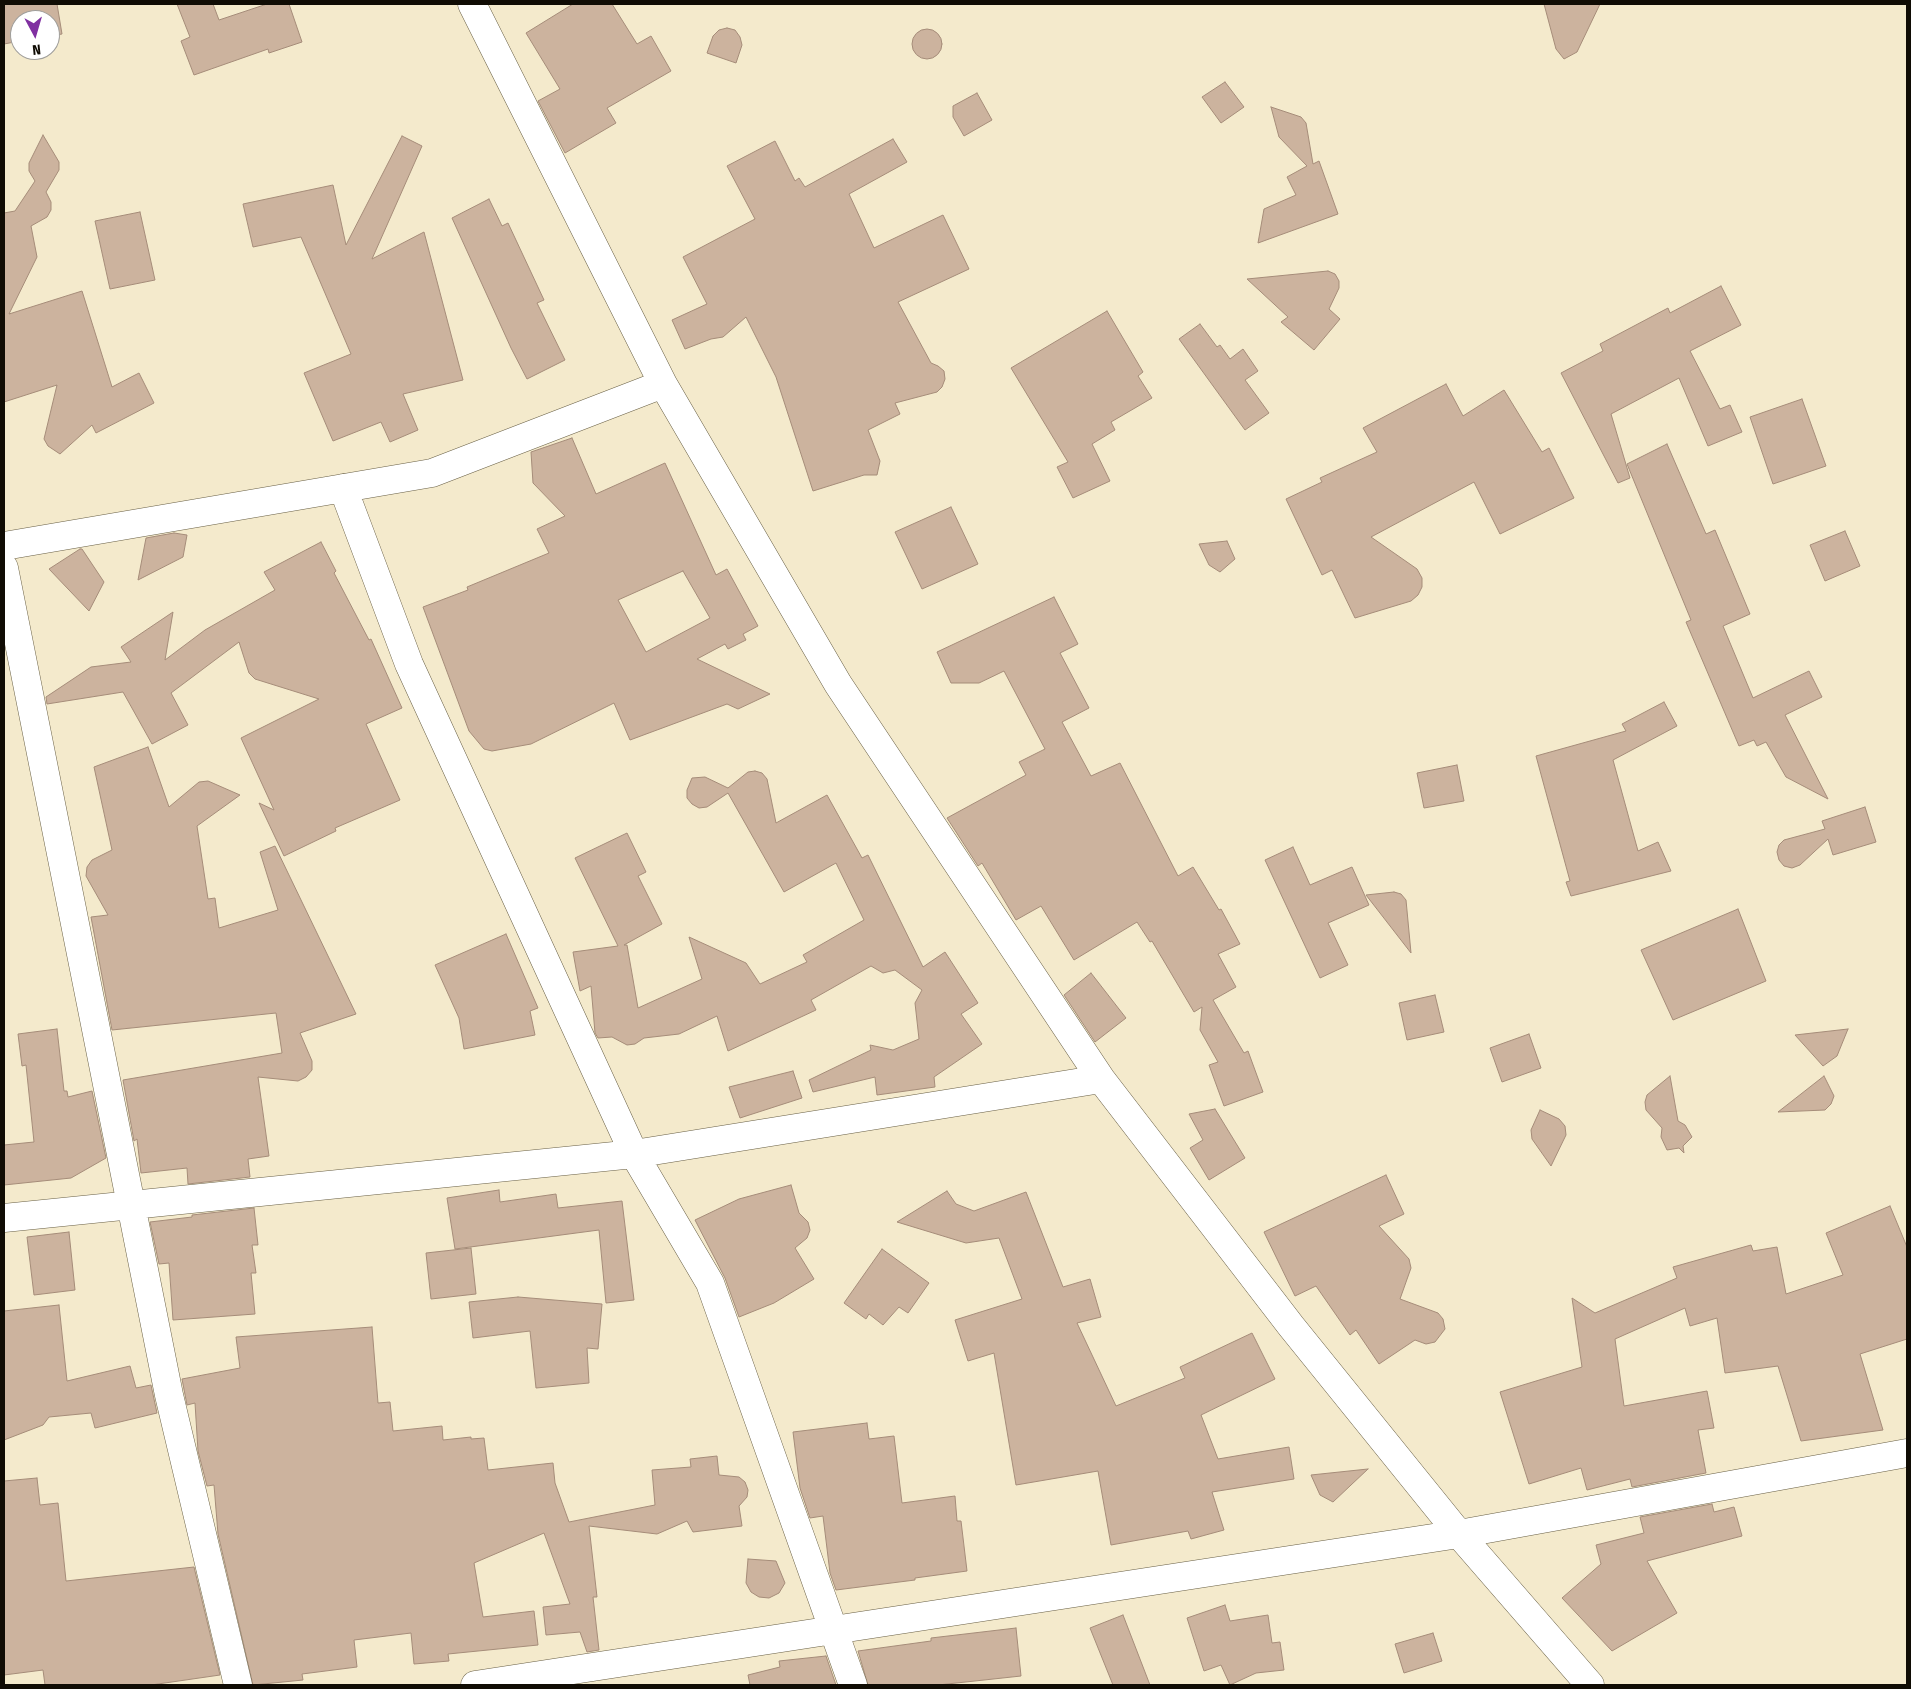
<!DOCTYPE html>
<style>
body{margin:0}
#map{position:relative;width:1911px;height:1689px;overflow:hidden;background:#f4eacc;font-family:"Fira Sans Condensed",sans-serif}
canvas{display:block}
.frame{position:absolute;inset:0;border:5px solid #100c04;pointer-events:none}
.north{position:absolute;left:10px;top:10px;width:50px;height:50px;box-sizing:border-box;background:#fff;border:1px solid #9f9e9b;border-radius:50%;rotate:174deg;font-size:14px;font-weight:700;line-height:20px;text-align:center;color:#100c04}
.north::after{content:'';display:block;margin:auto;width:18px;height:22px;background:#8030a1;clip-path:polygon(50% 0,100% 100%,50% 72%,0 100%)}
</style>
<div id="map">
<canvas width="1911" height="1689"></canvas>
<div class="frame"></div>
<div class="north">N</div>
</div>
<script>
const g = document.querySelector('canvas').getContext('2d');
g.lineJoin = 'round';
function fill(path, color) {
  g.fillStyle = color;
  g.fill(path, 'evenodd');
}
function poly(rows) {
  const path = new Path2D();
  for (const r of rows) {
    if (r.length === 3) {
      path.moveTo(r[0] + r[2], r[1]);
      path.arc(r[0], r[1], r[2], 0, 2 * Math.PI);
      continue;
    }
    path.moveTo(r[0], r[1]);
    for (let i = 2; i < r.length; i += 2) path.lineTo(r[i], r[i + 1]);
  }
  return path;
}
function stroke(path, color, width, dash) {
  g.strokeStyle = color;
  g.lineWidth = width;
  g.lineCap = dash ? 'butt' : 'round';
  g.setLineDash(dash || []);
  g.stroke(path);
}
const building = poly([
 [4,4,57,4,62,34,50,36,50,20,20,20,20,41,4,44,4,4],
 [177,4,213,4,219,20,267,4,289,4,302,42,269,53,268,49,194,75,181,41,190,37,177,4],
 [573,4,612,4,637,44,651,36,671,71,607,108,616,123,565,153,538,101,560,89,526,33,573,4],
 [1544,4,1600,4,1577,52,1564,59,1556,49,1544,4],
 [727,28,735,30,740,37,742,45,736,63,707,53,713,36,719,30,727,28],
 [927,44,15],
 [1225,82,1244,107,1221,123,1202,97,1225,82],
 [977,93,992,120,964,136,953,117,953,106,977,93],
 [1271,107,1301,117,1306,123,1313,164,1319,161,1338,214,1258,243,1264,209,1296,195,1287,177,1307,166,1279,137,1271,107],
 [43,135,59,162,59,170,46,192,51,202,51,210,47,217,31,226,37,257,9,314,82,291,112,387,139,373,154,403,96,433,92,425,60,454,48,446,44,439,57,385,4,402,4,213,15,211,35,181,29,171,29,163,43,135],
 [402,136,422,146,372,259,424,232,463,380,403,394,418,430,390,442,381,422,333,441,304,373,351,354,301,237,253,247,243,204,333,185,346,245,402,136],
 [893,139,907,162,849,194,874,248,943,215,969,269,898,302,931,363,938,366,944,371,945,379,942,387,937,392,895,403,900,414,868,430,880,461,877,475,864,475,813,491,776,377,746,317,723,337,711,339,685,349,672,320,707,304,683,257,755,219,727,166,775,141,795,181,799,178,805,187,893,139],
 [489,199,502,226,508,223,544,300,537,303,565,360,527,379,511,348,452,218,489,199],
 [140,212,155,280,110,289,95,221,140,212],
 [1328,271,1335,274,1339,281,1339,288,1329,309,1340,319,1314,350,1281,322,1288,317,1247,279,1328,271],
 [1721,286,1741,325,1690,351,1720,409,1730,405,1742,432,1708,446,1679,378,1611,414,1630,478,1618,483,1561,373,1603,351,1600,344,1668,308,1670,313,1721,286],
 [1107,311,1143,372,1138,376,1152,398,1111,422,1115,430,1092,444,1110,481,1073,498,1057,467,1068,462,1011,368,1107,311],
 [1200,324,1217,347,1220,345,1230,359,1243,349,1258,371,1245,380,1269,413,1245,430,1179,339,1200,324],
 [1446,384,1463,416,1504,390,1542,452,1549,448,1574,498,1500,534,1474,482,1371,537,1417,569,1422,578,1422,587,1418,595,1411,601,1355,618,1332,570,1322,575,1286,499,1322,482,1320,478,1377,452,1363,428,1446,384],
 [1802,399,1826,466,1773,484,1750,417,1802,399],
 [572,438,596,494,665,463,716,575,727,569,758,626,743,634,746,640,728,649,725,644,697,659,770,694,738,709,727,704,630,740,614,703,531,744,492,751,484,749,469,731,423,607,468,590,467,587,549,553,537,529,565,516,533,483,531,452,572,438],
 [683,571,710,618,646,652,618,600,683,571],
 [1667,444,1706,534,1715,530,1750,614,1723,626,1753,698,1809,671,1822,697,1785,715,1828,799,1786,777,1766,742,1757,746,1754,740,1739,746,1686,622,1691,620,1627,464,1667,444],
 [951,507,978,564,922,589,895,532,951,507],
 [1845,531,1860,566,1825,581,1810,545,1845,531],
 [174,533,187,535,183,557,138,580,146,538,174,533],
 [1227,541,1235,559,1220,572,1209,565,1199,544,1227,541],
 [321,542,336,571,334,573,369,640,371,639,402,708,366,724,400,800,335,828,336,831,284,856,259,803,274,810,241,738,319,699,255,679,249,673,239,642,171,693,188,725,152,744,123,692,47,704,46,697,91,667,131,662,121,647,173,612,165,660,205,630,275,590,264,572,321,542],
 [80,549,82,549,104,582,89,611,49,569,80,549],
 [1054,597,1078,644,1060,653,1089,708,1062,722,1091,776,1120,763,1178,876,1193,867,1219,910,1221,909,1240,944,1218,954,1236,987,1213,1000,1244,1053,1248,1051,1263,1092,1224,1106,1209,1065,1218,1062,1200,1030,1202,1007,1194,1012,1152,941,1150,942,1137,922,1074,960,1041,906,1016,920,982,863,978,866,947,818,1026,775,1019,762,1045,749,1004,671,979,683,951,683,937,652,1054,597],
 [1664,702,1677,726,1613,760,1638,851,1658,842,1671,871,1571,896,1566,882,1570,881,1536,756,1626,731,1622,724,1664,702],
 [148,747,169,807,199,782,208,781,240,795,197,826,208,899,215,898,219,928,278,910,260,852,275,846,356,1014,300,1033,312,1061,312,1070,306,1077,298,1081,258,1077,269,1156,248,1159,250,1177,188,1184,187,1168,141,1173,137,1139,134,1141,123,1080,282,1053,276,1013,112,1030,91,917,108,915,86,876,87,867,92,860,112,850,94,767,148,747],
 [1457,765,1464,801,1424,808,1417,773,1457,765],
 [755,771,762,773,767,779,776,823,827,795,862,858,868,855,923,967,945,952,978,1003,961,1014,982,1044,934,1077,935,1087,877,1095,875,1077,813,1092,809,1080,871,1050,870,1045,893,1050,919,1039,915,1003,922,990,895,970,883,973,871,966,811,1000,816,1010,728,1051,717,1016,679,1034,644,1038,635,1044,627,1045,612,1037,598,1038,595,1033,591,986,580,991,573,952,618,946,575,858,627,833,646,872,638,876,662,924,624,945,627,945,638,1008,702,979,689,937,746,963,760,984,807,962,803,955,864,920,836,863,784,892,728,793,707,807,699,808,692,804,687,798,687,790,692,778,705,777,728,788,748,772,755,771],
 [1865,807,1876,842,1833,855,1828,839,1800,865,1792,868,1784,866,1779,860,1777,852,1779,845,1784,840,1825,829,1822,821,1865,807],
 [1293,847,1310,885,1352,867,1369,905,1328,923,1348,965,1320,978,1265,860,1293,847],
 [1394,892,1401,894,1406,900,1411,953,1366,895,1394,892],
 [1738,909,1766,981,1673,1020,1641,950,1738,909],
 [506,934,538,1008,530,1011,535,1035,464,1049,459,1018,435,965,506,934],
 [1091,973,1126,1018,1095,1042,1064,995,1091,973],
 [1435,995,1444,1032,1407,1040,1399,1003,1435,995],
 [57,1029,64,1091,67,1091,68,1097,92,1091,106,1158,71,1178,4,1185,4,1145,34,1142,26,1065,22,1066,18,1034,57,1029],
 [1848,1029,1837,1056,1823,1066,1795,1035,1848,1029],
 [1529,1034,1541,1068,1502,1082,1490,1048,1529,1034],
 [793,1071,802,1098,740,1118,729,1087,793,1071],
 [1670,1076,1678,1121,1685,1125,1692,1137,1683,1146,1684,1153,1679,1148,1667,1150,1661,1137,1662,1128,1646,1110,1645,1102,1647,1095,1670,1076],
 [1824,1076,1834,1096,1831,1104,1825,1110,1778,1112,1824,1076],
 [1215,1109,1245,1158,1209,1180,1190,1148,1203,1140,1189,1114,1215,1109],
 [1540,1110,1559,1119,1565,1126,1566,1135,1551,1166,1532,1139,1531,1130,1540,1110],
 [1386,1175,1404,1214,1379,1226,1409,1259,1411,1268,1400,1299,1438,1313,1443,1319,1445,1329,1435,1342,1426,1344,1415,1340,1379,1364,1356,1330,1350,1335,1316,1286,1295,1296,1264,1232,1386,1175],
 [791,1185,799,1213,808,1222,810,1230,807,1238,795,1248,814,1279,774,1303,739,1317,725,1278,695,1220,739,1199,791,1185],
 [499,1190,500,1202,556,1194,558,1208,622,1201,634,1300,606,1303,599,1230,455,1249,447,1198,499,1190],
 [947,1191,956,1204,974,1211,1026,1192,1063,1287,1090,1279,1101,1317,1077,1323,1116,1406,1185,1378,1180,1367,1252,1333,1275,1379,1201,1415,1218,1459,1289,1447,1294,1479,1212,1492,1224,1530,1191,1539,1188,1531,1111,1545,1098,1471,1016,1485,994,1353,968,1361,955,1320,1022,1299,999,1238,966,1243,897,1222,947,1191],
 [1890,1206,1907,1247,1907,1339,1860,1354,1883,1430,1801,1441,1778,1366,1725,1373,1717,1318,1690,1326,1685,1308,1615,1339,1624,1406,1707,1391,1714,1428,1698,1430,1706,1473,1632,1487,1630,1479,1587,1490,1581,1468,1529,1484,1500,1392,1582,1367,1572,1298,1595,1313,1677,1278,1673,1267,1751,1245,1753,1251,1777,1247,1786,1294,1843,1275,1826,1233,1890,1206],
 [254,1208,258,1245,252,1245,256,1273,251,1273,255,1314,173,1320,169,1263,159,1264,150,1222,192,1217,192,1215,254,1208],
 [69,1232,75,1290,34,1295,27,1237,69,1232],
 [471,1248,476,1294,431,1299,426,1253,471,1248],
 [882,1249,929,1283,908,1313,899,1307,883,1325,869,1314,866,1319,844,1303,882,1249],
 [518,1297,602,1304,598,1349,587,1348,589,1383,536,1388,530,1331,473,1338,469,1302,518,1297],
 [59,1305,67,1381,130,1366,136,1388,151,1385,157,1413,95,1428,91,1413,49,1417,43,1425,4,1440,4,1311,59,1305],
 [372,1327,378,1403,390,1402,393,1431,442,1426,443,1440,471,1437,471,1439,484,1438,488,1470,553,1463,555,1483,569,1522,655,1505,652,1470,691,1467,690,1459,717,1456,719,1475,739,1477,745,1482,748,1490,747,1497,739,1506,742,1526,693,1532,687,1521,657,1534,589,1526,597,1597,593,1597,599,1650,587,1652,580,1632,546,1635,543,1607,570,1604,544,1533,474,1563,483,1617,534,1611,538,1645,448,1654,449,1661,414,1664,411,1633,354,1640,357,1667,302,1674,303,1680,253,1685,218,1534,214,1485,207,1486,198,1451,195,1403,187,1405,182,1379,240,1368,236,1337,372,1327],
 [867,1423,869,1439,894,1436,902,1503,955,1496,957,1521,961,1521,967,1571,915,1578,915,1580,836,1590,830,1573,823,1516,810,1518,800,1488,793,1432,867,1423],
 [1368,1469,1333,1502,1320,1495,1311,1475,1368,1469],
 [37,1478,40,1505,58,1503,66,1581,194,1567,220,1675,151,1685,45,1685,43,1670,4,1675,4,1481,37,1478],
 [1712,1504,1714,1512,1734,1507,1742,1536,1647,1561,1677,1613,1612,1651,1562,1598,1601,1564,1596,1545,1644,1533,1640,1517,1712,1504],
 [748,1559,776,1561,785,1583,779,1593,769,1598,759,1597,751,1592,746,1583,748,1559],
 [1225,1605,1230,1621,1268,1615,1272,1643,1280,1642,1284,1670,1256,1673,1230,1685,1221,1665,1204,1671,1187,1618,1225,1605],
 [1123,1615,1150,1685,1113,1685,1090,1628,1123,1615],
 [1016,1628,1021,1676,938,1685,868,1685,858,1651,931,1641,931,1638,1016,1628],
 [1433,1633,1442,1661,1404,1673,1395,1644,1433,1633],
 [826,1656,836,1685,750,1685,748,1675,780,1667,779,1661,826,1656]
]);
const minor = poly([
 [472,4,663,384,838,684,1101,1079,1291,1326,1459,1534,1590,1685],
 [343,488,409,664,634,1154,710,1283,853,1685],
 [4,546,432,473,663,384],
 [4,568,169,1395,238,1685],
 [4,1218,634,1154,1101,1079],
 [475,1685,1459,1534,1907,1453]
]);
fill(building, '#ccb39e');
stroke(building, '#a58c79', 1);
stroke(minor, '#696046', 29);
stroke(minor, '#fff', 28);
</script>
